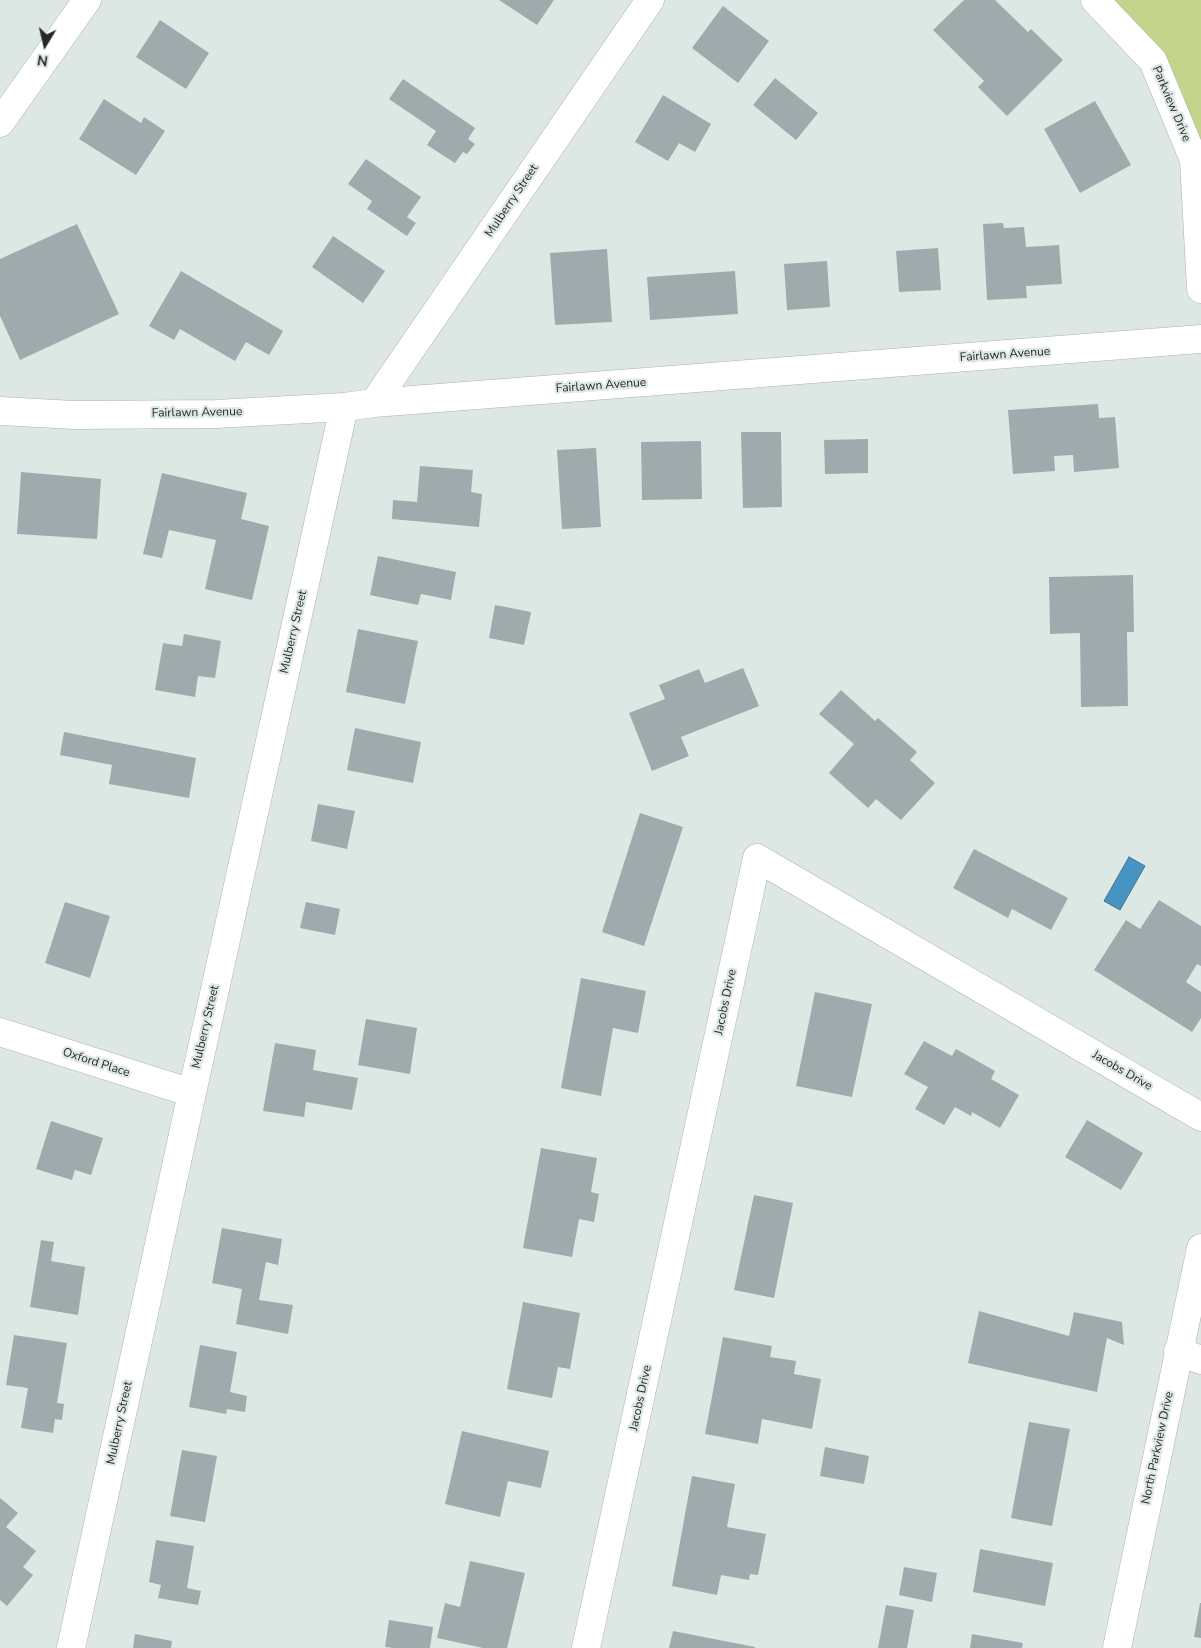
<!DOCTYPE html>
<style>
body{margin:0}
#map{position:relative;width:1201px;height:1648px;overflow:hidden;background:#dde8e5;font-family:"Nunito Sans",sans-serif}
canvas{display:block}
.north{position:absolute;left:20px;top:20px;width:50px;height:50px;-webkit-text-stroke:4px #dde8e5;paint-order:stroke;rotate:189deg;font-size:14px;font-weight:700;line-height:20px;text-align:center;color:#252928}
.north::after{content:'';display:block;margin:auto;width:18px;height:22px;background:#252928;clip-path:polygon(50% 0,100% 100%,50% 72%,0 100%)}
</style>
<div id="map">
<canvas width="1201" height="1648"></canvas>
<div class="north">N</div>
</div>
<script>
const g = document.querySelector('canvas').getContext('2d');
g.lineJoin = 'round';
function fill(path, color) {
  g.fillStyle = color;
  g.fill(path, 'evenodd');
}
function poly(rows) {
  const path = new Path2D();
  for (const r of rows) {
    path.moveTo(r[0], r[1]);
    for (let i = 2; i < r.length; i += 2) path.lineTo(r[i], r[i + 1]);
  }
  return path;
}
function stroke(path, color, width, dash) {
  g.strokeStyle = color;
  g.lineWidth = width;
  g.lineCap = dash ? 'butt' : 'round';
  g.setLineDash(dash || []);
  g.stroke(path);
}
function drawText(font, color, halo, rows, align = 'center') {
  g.font = font + ' "Nunito Sans",sans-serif';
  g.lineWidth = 4.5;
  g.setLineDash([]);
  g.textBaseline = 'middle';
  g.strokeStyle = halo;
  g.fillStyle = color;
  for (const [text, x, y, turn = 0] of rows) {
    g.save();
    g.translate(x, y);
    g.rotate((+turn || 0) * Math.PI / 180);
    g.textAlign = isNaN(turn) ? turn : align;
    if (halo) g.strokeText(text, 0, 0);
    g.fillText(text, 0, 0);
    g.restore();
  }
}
const green = poly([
 [1095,0,1201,0,1201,289,1194,160,1153,61]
]);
const water = poly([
 [1129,857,1145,866,1120,910,1104,901,1129,857]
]);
const building = poly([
 [499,0,554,0,537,25],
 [964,0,995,0,1028,32,1031,29,1063,60,1007,116,978,87,984,81,933,30],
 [723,6,769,41,738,83,692,48],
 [160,20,209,53,186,89,136,57],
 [775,78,818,113,796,140,753,105],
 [403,79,475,128,468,139,475,144,467,154,463,152,455,163,427,145,436,131,389,99],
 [663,95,711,124,695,152,679,143,668,161,635,142],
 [104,99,141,123,144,117,165,131,136,175,79,139],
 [1095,101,1131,165,1080,193,1044,129],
 [366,159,421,197,407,217,416,223,407,236,367,209,372,201,348,184],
 [1003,223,1004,228,1024,227,1026,247,1059,245,1062,284,1026,286,1027,298,987,300,983,224],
 [77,224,119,314,20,360,0,316,0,259],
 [333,236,385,271,363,303,312,267],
 [938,248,941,290,899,292,896,251],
 [607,249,612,322,555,325,550,253],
 [827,261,830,307,787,310,784,264],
 [181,271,283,331,269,355,246,342,235,361,180,329,174,340,149,326],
 [735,271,738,314,650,320,647,277],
 [1098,404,1099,418,1115,417,1119,468,1074,472,1073,455,1054,456,1055,471,1013,474,1008,410],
 [741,432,781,432,782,507,743,508],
 [868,439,868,473,825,474,824,440],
 [701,441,702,499,642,500,641,442],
 [596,448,601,527,562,529,557,450],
 [420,466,473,470,471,492,482,494,479,527,392,519,393,500,417,502],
 [21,472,101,479,97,539,17,534],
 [162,473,247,493,241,519,269,526,252,600,205,589,216,540,169,530,162,558,143,554],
 [378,556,456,572,451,600,421,594,418,605,370,595],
 [1133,575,1134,632,1127,632,1128,706,1081,707,1080,633,1050,634,1049,577],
 [495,605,531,612,524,645,489,638],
 [358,629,418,641,405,704,346,692],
 [184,634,221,641,215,678,198,676,195,697,155,690,163,643,182,646],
 [743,668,759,706,681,737,689,756,652,771,629,713,665,699,659,685,699,669,705,683],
 [841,690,875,721,878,718,917,752,910,760,935,783,901,820,876,799,868,808,829,773,854,744,819,714],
 [355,728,421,742,413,783,347,770],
 [64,732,196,758,189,798,109,784,112,765,60,755],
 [318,804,355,811,347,849,311,841],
 [640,813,683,827,644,946,602,932],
 [974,849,1068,898,1051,930,1012,909,1008,918,953,888],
 [1159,900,1201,926,1201,966,1197,964,1186,982,1201,992,1201,1018,1192,1032,1094,970,1126,920,1140,929],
 [65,902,110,916,90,978,45,963],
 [306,902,340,909,335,935,300,928],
 [581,978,646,991,638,1033,613,1028,601,1096,561,1088],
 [815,992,872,1004,852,1097,796,1086],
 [366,1019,417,1028,410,1074,358,1065],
 [924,1041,952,1056,956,1049,995,1071,991,1079,1019,1095,1000,1128,972,1112,971,1116,955,1107,944,1125,915,1109,928,1087,904,1074],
 [275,1043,316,1050,313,1070,358,1078,352,1110,306,1102,304,1117,263,1111],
 [1087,1120,1143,1153,1121,1190,1065,1157],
 [51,1121,103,1138,91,1175,75,1170,72,1180,36,1169],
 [541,1148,597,1158,591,1192,599,1194,594,1222,579,1219,572,1257,523,1248],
 [754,1195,793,1203,774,1298,734,1290],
 [222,1228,282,1239,278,1265,266,1262,259,1300,293,1305,288,1334,236,1324,242,1289,212,1283],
 [41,1240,54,1242,51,1261,85,1267,78,1315,30,1307],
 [523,1302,580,1313,570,1369,558,1367,552,1398,507,1389],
 [979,1311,1069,1336,1074,1312,1122,1322,1124,1345,1107,1338,1097,1392,968,1363],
 [14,1335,67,1343,57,1403,64,1404,62,1420,55,1419,53,1433,21,1428,28,1388,6,1385],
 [723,1337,772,1346,770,1357,796,1361,794,1374,821,1379,812,1429,762,1419,758,1444,705,1434],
 [200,1345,237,1352,230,1392,247,1396,245,1412,227,1409,226,1414,189,1407],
 [1029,1422,1070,1429,1052,1526,1011,1518],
 [462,1431,549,1451,541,1488,508,1481,500,1517,445,1504],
 [825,1447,869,1456,864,1484,820,1476],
 [182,1450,217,1456,205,1522,170,1516],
 [692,1476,735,1484,727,1527,766,1534,758,1575,750,1574,749,1580,721,1575,717,1595,672,1586],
 [0,1498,18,1513,6,1527,36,1551,23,1567,33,1575,7,1606,0,1600],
 [156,1540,194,1546,187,1588,201,1591,198,1605,158,1598,161,1585,149,1582],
 [980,1549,1053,1563,1045,1606,973,1592],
 [470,1561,525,1573,507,1648,483,1648,437,1638,445,1603,460,1607],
 [904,1567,937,1573,932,1602,899,1595],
 [1200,1603,1201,1603,1201,1638,1194,1637],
 [886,1605,914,1610,907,1648,878,1648],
 [389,1620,433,1627,430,1648,394,1648,385,1647],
 [673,1631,755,1647,755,1648,669,1648],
 [135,1634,172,1641,171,1648,133,1648],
 [972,1634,1023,1643,1022,1648,970,1648]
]);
const minor = poly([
 [1095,0,1153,61,1194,160,1201,289],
 [0,123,87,0],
 [374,403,650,0],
 [0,411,74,415,216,414,344,407,374,403,1201,339],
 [0,1032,192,1093],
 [1178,1351,1201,1360],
 [71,1648,192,1093,344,407],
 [586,1648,757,858,1201,1117],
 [1117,1648,1201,1248]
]);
const streetNames = [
 ["Parkview Drive",1171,104,67],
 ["Mulberry Street",512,201,-56],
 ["Fairlawn Avenue",1005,355,-4],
 ["Fairlawn Avenue",601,386,-4],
 ["Fairlawn Avenue",197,413,-1],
 ["Mulberry Street",294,632,-77],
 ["Jacobs Drive",726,1002,-78],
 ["Mulberry Street",206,1027,-77],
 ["Oxford Place",96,1063,18],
 ["Jacobs Drive",1122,1071,30],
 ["Jacobs Drive",641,1398,-78],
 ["Mulberry Street",120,1423,-78],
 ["North Parkview Drive",1158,1448,-78]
];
fill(green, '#c4d48a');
fill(water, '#4794c3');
stroke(water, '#3d7494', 1);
fill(building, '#a0aaac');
stroke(minor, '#a9b3b0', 29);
stroke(minor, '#fff', 28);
drawText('12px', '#252928', '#dde8e5', streetNames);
</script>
